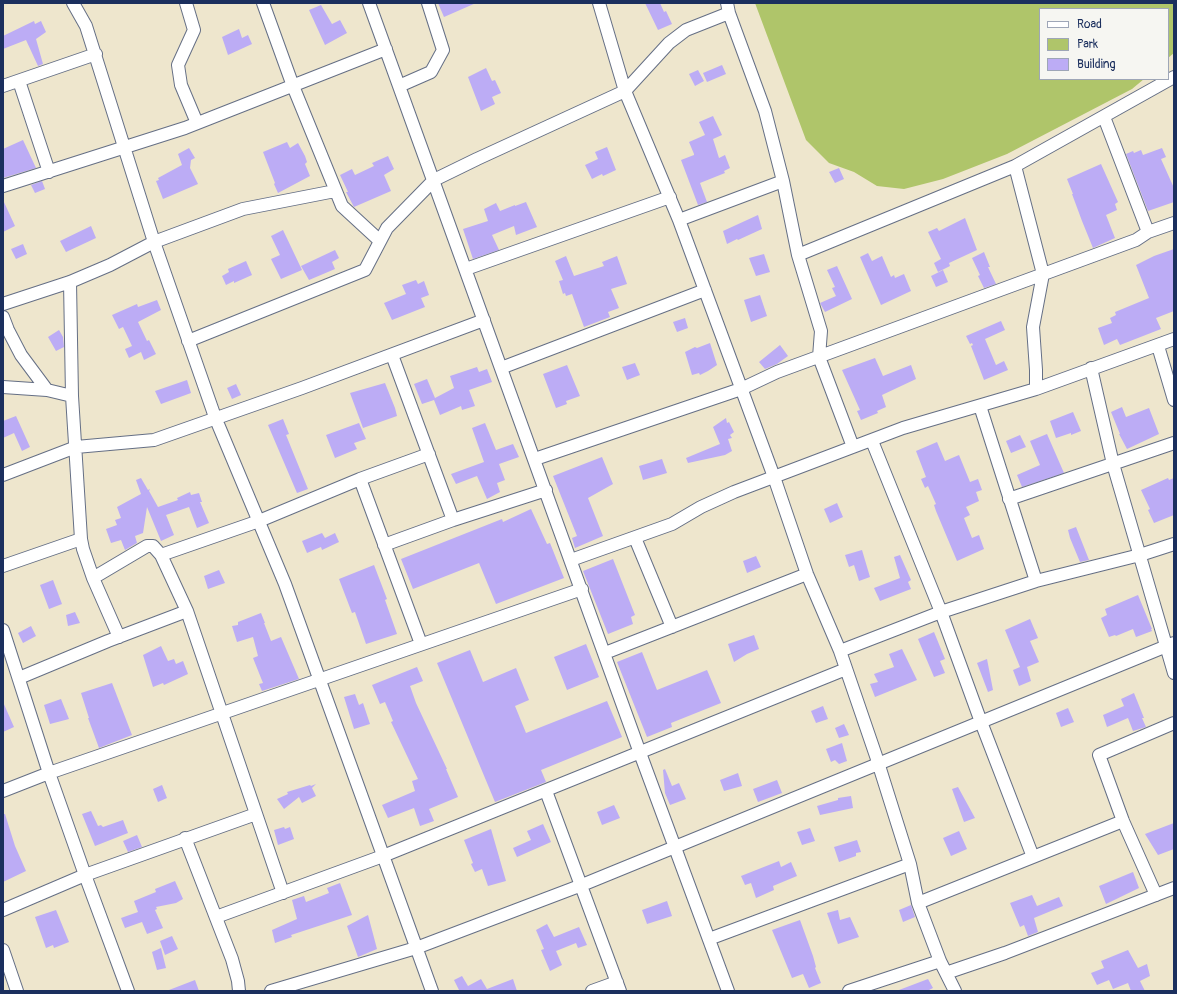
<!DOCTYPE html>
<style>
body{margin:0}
#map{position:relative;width:1177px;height:994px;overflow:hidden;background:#eee6cd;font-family:Pangolin,sans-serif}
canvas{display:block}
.frame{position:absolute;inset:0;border:4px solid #1b2f5e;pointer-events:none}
.legend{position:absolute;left:1039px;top:8px;width:130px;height:72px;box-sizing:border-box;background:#f6f6f2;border:1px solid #9ea6b7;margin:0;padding:5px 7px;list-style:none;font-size:12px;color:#1b2f5e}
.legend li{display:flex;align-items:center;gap:8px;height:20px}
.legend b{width:20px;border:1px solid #9ea6b7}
</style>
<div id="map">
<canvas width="1177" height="994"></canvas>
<div class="frame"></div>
<ul class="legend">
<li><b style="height:5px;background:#fff"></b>Road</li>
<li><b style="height:11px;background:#afc56a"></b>Park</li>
<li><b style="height:11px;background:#bcacf5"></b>Building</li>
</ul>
</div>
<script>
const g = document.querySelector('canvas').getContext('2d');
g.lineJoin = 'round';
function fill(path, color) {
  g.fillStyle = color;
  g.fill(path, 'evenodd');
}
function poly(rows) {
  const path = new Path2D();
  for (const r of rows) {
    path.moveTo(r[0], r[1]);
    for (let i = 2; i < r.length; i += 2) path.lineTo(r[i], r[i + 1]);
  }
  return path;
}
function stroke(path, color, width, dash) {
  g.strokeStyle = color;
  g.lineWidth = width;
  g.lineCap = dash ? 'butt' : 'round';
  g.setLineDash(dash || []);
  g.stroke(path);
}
const green = poly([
 [755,3,1174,3,1174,53,1168,58,1168,9,1040,9,1040,79,1144,79,1132,89,1007,154,943,179,904,189,877,186,854,172,829,163,806,140]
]);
const building = poly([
 [438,3,476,3,444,17],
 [645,3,660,3,664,12,666,11,672,24,658,30],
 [321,5,332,24,340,20,347,33,325,45,309,10],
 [34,21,35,24,41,21,46,32,36,39,43,64,38,66,26,40,3,49,3,36],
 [239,29,242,38,248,35,252,44,228,55,222,37],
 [722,65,726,74,707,82,703,73],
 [486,68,492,81,495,80,501,93,492,97,495,104,481,111,468,77],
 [698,70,704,81,695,86,689,74],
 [713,116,722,135,713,139,719,158,725,155,730,168,724,171,725,173,700,183,707,202,698,205,681,160,694,155,694,154,689,142,705,135,699,122],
 [23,140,36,168,3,178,3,149],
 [287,142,290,148,298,143,305,156,307,162,305,164,310,176,278,193,274,184,275,183,263,152],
 [607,147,616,170,603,176,602,174,592,179,585,165,598,159,595,152],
 [189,148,195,158,191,160,190,168,198,184,163,199,156,181,159,180,158,178,182,165,178,154],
 [1162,148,1166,157,1161,159,1174,188,1174,202,1148,211,1126,154,1133,151,1134,153,1141,150,1143,155],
 [388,156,394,169,384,175,391,191,354,207,346,192,348,192,340,175,352,169,355,175,374,166,372,163],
 [1101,164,1118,202,1115,204,1117,210,1106,215,1115,238,1093,248,1082,221,1072,194,1073,194,1067,179],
 [839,168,844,179,835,183,829,172],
 [42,181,45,189,35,193,31,185],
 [3,200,15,226,3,232],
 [526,202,537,227,516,235,514,226,492,235,499,250,473,259,463,229,488,221,484,209,496,203,500,211,515,205,515,206],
 [758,215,762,229,738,240,737,239,727,244,723,231],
 [965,218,977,250,949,263,950,266,938,272,934,263,941,259,928,232,937,228,939,231],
 [91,226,96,238,66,252,60,241],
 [283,230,302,270,281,279,271,259,280,255,271,236],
 [23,244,27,254,16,259,11,249],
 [1174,249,1174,311,1156,318,1161,329,1120,345,1117,339,1104,345,1098,328,1112,323,1110,318,1116,315,1115,312,1149,298,1136,265,1154,256],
 [335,250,339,258,332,262,335,269,309,280,301,266],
 [984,252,990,267,988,267,996,284,984,288,978,276,980,275,972,258],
 [868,253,872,261,882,256,891,277,894,275,895,278,904,274,911,291,881,305,860,257],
 [764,254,770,272,756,276,749,258],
 [566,256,574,276,604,266,602,262,617,256,627,284,611,289,619,308,608,312,610,317,584,327,572,294,566,296,565,293,563,294,559,281,563,280,555,261],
 [246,261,252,275,234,283,234,281,226,285,222,276,229,272,228,269],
 [837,266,852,299,825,312,820,303,836,296,832,288,835,287,827,270],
 [943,270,948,282,936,287,931,276],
 [416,280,418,284,424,281,429,295,421,298,425,307,392,320,384,303,406,294,402,285],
 [760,295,767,316,751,322,744,300],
 [157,300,161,310,138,322,147,341,149,340,156,354,144,360,141,352,129,358,125,349,132,346,123,327,119,329,112,315,137,304,138,307],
 [685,318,688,328,677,332,673,322],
 [1001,321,1005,330,985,339,996,365,1004,361,1008,370,984,380,971,346,973,345,972,343,970,344,966,336],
 [59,330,63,337,64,347,56,351,48,337],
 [710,343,717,365,708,371,700,375,699,373,692,375,685,352,695,347,697,348],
 [780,345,788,356,777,364,765,369,759,362],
 [875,358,883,376,911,365,916,379,882,395,886,407,877,411,878,413,861,420,857,411,860,410,842,370],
 [635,363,640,375,627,380,622,367],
 [567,365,580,396,566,401,567,404,556,408,543,374],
 [477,367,479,372,487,369,492,382,469,390,475,406,462,410,461,406,440,415,434,400,422,404,414,384,427,379,435,398,454,388,450,376],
 [187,380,191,393,161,404,155,391],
 [385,383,395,408,397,416,363,428,350,393],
 [236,384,241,395,232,399,227,388],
 [1122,407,1126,417,1149,408,1159,434,1127,449,1119,434,1120,434,1111,412],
 [1073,412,1081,431,1071,435,1071,433,1056,438,1050,421],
 [16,416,30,447,22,451,14,433,3,438,3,421],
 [726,418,727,423,729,422,734,432,730,435,732,438,728,439,732,451,725,455,688,463,686,458,720,444,713,427],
 [283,419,289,434,286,435,308,489,297,493,268,425],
 [359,423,366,439,354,443,357,449,335,458,326,435],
 [485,423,496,450,513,444,519,457,499,464,505,480,497,483,500,492,487,499,477,476,456,484,451,474,484,462,472,428],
 [1047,434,1064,473,1022,487,1017,475,1040,465,1030,441],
 [1020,435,1026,447,1011,453,1006,441],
 [937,442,945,461,959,455,970,482,978,479,982,490,976,492,979,501,966,507,970,515,964,518,972,538,979,535,984,549,957,561,936,511,934,505,936,504,928,486,925,488,921,479,926,477,916,451],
 [602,457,613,484,588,498,603,536,575,548,572,538,577,536,553,476],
 [662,459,667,473,643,480,639,466],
 [141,478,148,490,150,489,149,491,158,507,178,500,177,498,190,492,191,495,199,493,202,502,200,502,209,523,197,528,189,507,166,515,174,535,161,541,147,507,143,533,135,536,137,543,125,550,121,540,111,543,106,529,117,525,115,520,121,518,117,507,141,494,136,480],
 [1168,478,1169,480,1174,478,1174,515,1154,523,1148,510,1150,509,1141,490],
 [837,503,843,517,830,523,824,509],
 [531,509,547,544,550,543,564,578,496,604,479,563,413,589,401,559,502,519,503,522],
 [1076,527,1089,560,1080,562,1070,538,1068,530],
 [322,533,325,538,335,533,339,542,322,550,321,547,307,553,302,541],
 [862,550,870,577,859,581,854,565,849,567,845,555],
 [900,555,911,580,908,582,911,589,880,601,874,588,900,578,894,557],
 [756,556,761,567,747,573,743,561],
 [613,559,635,615,631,617,633,624,608,634,583,571],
 [374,565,387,599,385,600,397,634,366,644,355,612,352,613,339,579],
 [219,570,225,583,208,589,204,576],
 [53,580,62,604,49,609,40,585],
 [1138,595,1152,629,1151,629,1152,631,1136,637,1133,629,1116,636,1115,635,1109,637,1101,618,1107,615,1105,609],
 [75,612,80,623,68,626,66,615],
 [261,613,265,623,264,623,271,641,281,637,299,679,262,691,259,684,263,683,253,658,258,656,253,637,237,642,232,626,238,625,238,622],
 [1030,619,1038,638,1030,641,1039,662,1027,667,1031,681,1019,686,1013,670,1020,667,1005,630],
 [31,626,36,636,23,643,18,633],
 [934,632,945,659,940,661,945,673,934,677,918,639],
 [754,635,759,649,747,654,734,662,728,644],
 [586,644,599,677,567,690,554,657],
 [161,646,168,661,174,659,176,664,183,661,188,674,164,685,163,683,153,687,143,655],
 [902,649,917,680,875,697,870,684,878,682,874,674,894,667,889,654],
 [470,650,483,682,516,668,529,700,515,706,526,733,607,701,622,737,541,770,546,782,495,802,437,663],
 [642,652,657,690,707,670,721,703,671,723,672,727,647,737,617,662],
 [987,659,993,690,988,692,977,663],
 [417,667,423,681,410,686,416,703,447,769,446,769,458,797,429,809,434,821,420,826,414,808,388,818,382,805,415,791,412,781,418,779,391,722,393,721,385,702,380,704,372,685],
 [112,683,132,735,99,748,88,718,89,718,81,693],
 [1134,693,1144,718,1142,718,1146,727,1133,731,1128,718,1107,727,1103,715,1124,706,1121,699],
 [355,694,359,705,363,703,370,724,354,729,344,697],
 [61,699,69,719,50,724,44,705],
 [3,702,14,727,3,732],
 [823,706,828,719,816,723,811,711],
 [1068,708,1074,722,1061,727,1056,713],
 [844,724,849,735,839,738,835,728],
 [842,743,847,761,839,764,835,760,831,762,826,749],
 [665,769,672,786,679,783,686,799,670,805,665,793,663,770],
 [738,773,742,786,724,791,720,780],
 [777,780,782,793,758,802,753,789],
 [316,784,312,788,316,796,302,803,299,797,284,809,277,799,288,794,287,792,310,785,311,786],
 [162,785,167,798,158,802,153,789],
 [958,787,975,818,964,822,952,789],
 [851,796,853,808,820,815,817,806,838,800,838,798],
 [614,805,620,818,602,825,597,812],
 [91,811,98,826,101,825,103,827,123,820,128,833,95,846,82,814],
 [3,814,5,814,15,846,26,871,3,882],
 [1174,823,1174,849,1158,855,1145,834],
 [543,824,551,842,517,857,513,848,531,840,527,831],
 [284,827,285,829,290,827,294,839,278,845,274,830],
 [810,828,815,841,802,845,797,832],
 [491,829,506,881,488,886,482,869,475,872,471,864,473,863,464,840],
 [959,831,967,849,951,856,943,838],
 [137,835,142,847,128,852,123,841],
 [857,840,861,852,856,853,856,856,839,862,834,847],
 [779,861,781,867,791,862,797,876,773,886,774,890,756,898,751,883,745,885,741,876],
 [1133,872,1139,888,1106,904,1099,886],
 [175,881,183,899,176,903,156,907,157,909,155,910,163,928,147,934,142,922,125,928,121,918,138,912,134,901,156,892,155,889],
 [340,883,352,915,291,935,292,937,275,943,272,930,297,919,292,900,304,896,306,902,329,893,327,888],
 [1032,895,1037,906,1059,897,1063,906,1034,918,1038,932,1028,936,1024,925,1020,927,1010,903],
 [667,901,672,916,647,924,642,910],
 [911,905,915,917,903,922,899,910],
 [56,910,69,942,54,948,53,945,46,948,35,917],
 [838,910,840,920,850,917,859,937,838,944,827,913],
 [368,915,377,949,358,957,347,926],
 [800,920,813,956,816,967,815,968,821,983,809,988,803,974,792,978,772,930],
 [547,924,554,937,579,927,587,945,578,948,576,943,556,951,562,965,550,971,541,950,544,949,536,930],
 [172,936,178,949,165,955,160,941],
 [161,948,166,968,157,970,152,952],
 [1128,950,1138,968,1147,964,1150,976,1140,981,1145,991,1131,991,1128,983,1113,989,1109,980,1097,985,1091,973,1104,968,1101,961],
 [462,976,468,986,481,979,487,989,513,979,517,991,457,991,459,990,454,980],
 [928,979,933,988,927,991,899,991,899,990],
 [195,980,199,991,169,991,169,990]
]);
const minor = poly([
 [73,3,86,26,154,242,215,417,285,584,432,991],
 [186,3,194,30,178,65,181,85,197,123],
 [263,3,293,86,342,206,380,241],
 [369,3,640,753,728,991],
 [599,3,625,91,679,220,774,477,807,574,840,651,876,756,910,864,709,939],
 [727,3,729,13,765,111,783,181,798,255,821,331,819,357,853,447],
 [19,81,49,172],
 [3,86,96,54],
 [399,86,431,72,443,50,428,3],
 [1104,117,1148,232],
 [1015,166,1043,274,1033,327,1036,370,1036,389],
 [3,186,185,128,386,49],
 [679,220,783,181],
 [798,255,1015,166,1174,77],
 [466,269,670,197],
 [70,282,72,396,81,539,83,549,93,578,119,637],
 [3,304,70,282,110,265,154,242,243,209,335,191],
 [3,317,8,330,21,355,47,390],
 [188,341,365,270,387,228,434,180,477,159,625,91,669,43,686,30,729,13],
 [1158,346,1174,400],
 [392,355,453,520],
 [501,368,705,290],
 [1091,368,1113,464,1174,673],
 [3,387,47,390,72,396],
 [980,406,1036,581],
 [872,441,941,612,981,722,1033,857],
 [535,459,741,389,777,372,1136,240,1148,232,1174,223],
 [3,475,76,447,154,440,302,388,484,320],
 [360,479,421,644],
 [1009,499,1174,443],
 [635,538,672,627],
 [384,545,453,520,546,490],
 [161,555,259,521,360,479,429,454],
 [571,560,672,524,701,507,734,492,903,428,1036,389,1174,339],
 [3,566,81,539],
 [93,578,147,546,153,546,161,555,187,611,283,893],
 [3,630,49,773,85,875,128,991],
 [840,651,941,612,1036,581,1140,555,1174,544],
 [605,653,807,574],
 [19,678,108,641,187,611],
 [3,791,49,773,582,589],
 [546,791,620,991],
 [185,838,232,959,238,981,239,991],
 [910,864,918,903,940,961,955,991],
 [1156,895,1123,821,1099,755,1174,723],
 [918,903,1123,821],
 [3,910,85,875,256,814],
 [216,917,383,856,846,669],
 [3,950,17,991],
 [946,973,1005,953,1174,888],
 [271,991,416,948,582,885,1174,643],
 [592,991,617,982],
 [849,991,940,961]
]);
fill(green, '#afc56a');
fill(building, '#bcacf5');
stroke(minor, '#656f85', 14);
stroke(minor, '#fff', 12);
</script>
